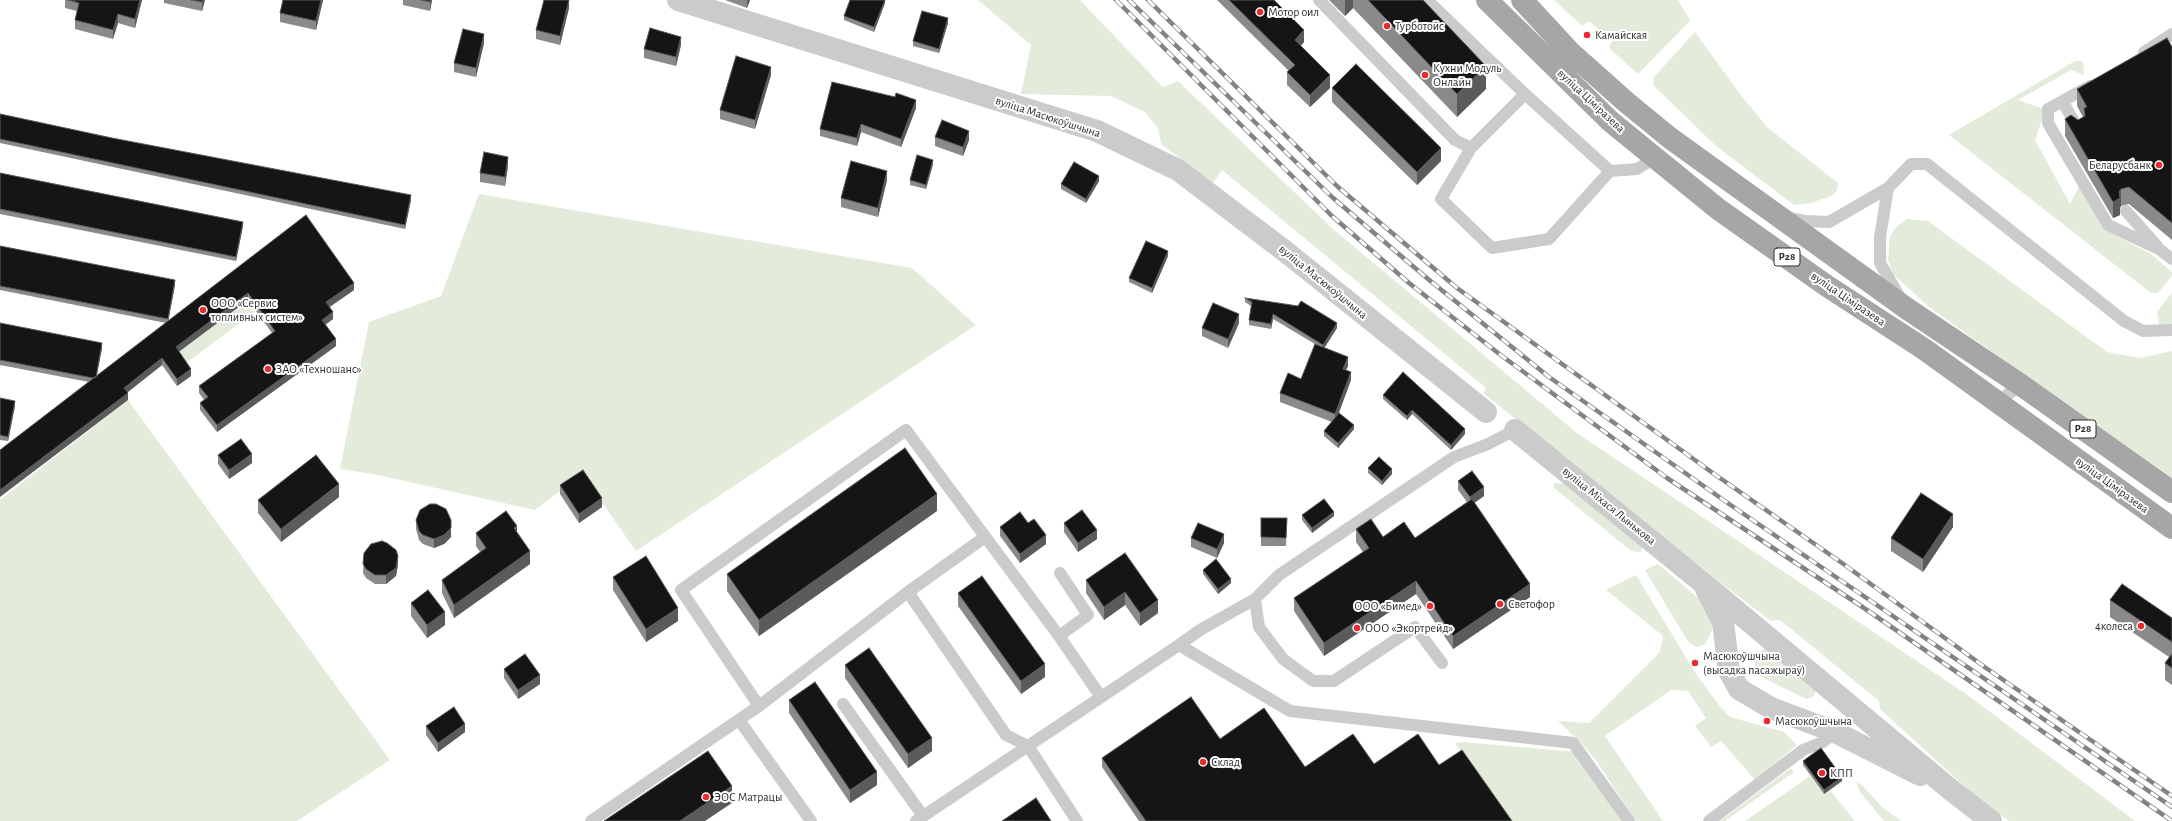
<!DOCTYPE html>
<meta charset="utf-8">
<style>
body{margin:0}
canvas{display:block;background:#fff}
</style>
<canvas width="2172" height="821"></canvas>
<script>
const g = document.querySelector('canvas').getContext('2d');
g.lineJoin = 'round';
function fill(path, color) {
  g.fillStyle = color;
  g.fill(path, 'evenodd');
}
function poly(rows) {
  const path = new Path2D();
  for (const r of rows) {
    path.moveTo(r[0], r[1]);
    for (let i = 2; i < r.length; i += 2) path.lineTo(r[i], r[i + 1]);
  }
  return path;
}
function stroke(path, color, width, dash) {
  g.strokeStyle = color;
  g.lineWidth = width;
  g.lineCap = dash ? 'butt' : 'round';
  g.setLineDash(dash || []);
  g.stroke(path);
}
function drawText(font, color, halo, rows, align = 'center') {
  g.font = font + ' "Alegreya Sans",sans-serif';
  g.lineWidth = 4;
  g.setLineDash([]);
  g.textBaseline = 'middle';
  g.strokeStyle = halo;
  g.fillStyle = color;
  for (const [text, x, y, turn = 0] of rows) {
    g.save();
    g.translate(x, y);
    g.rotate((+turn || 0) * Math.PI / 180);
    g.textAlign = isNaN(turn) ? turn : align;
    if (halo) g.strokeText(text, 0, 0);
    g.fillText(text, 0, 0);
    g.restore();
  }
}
const green = poly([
 [978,0,1080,0,1163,87,1178,81,1333,229,1577,433,1969,696,2135,821,2009,821,1998,813,1975,796,1880,709,1879,701,1780,620,1771,621,1730,590,1483,393,1486,388,1222,170,1213,183,1161,144,1158,128,1145,112,1111,96,1021,94,1031,45],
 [1554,0,1678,0,1690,21,1638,74,1609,48,1612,41,1589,21,1582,26],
 [1695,32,1740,94,1768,128,1838,183,1837,191,1831,196,1811,203,1794,205,1716,146,1653,85,1653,78],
 [2075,61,2083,61,2084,75,2071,70,2018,100,2041,108,2044,114,2035,140,2070,204,2080,185,2103,229,2151,254,2172,272,2172,276,2158,293,2151,293,1949,135],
 [479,194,912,268,976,325,636,551,582,474,535,510,378,475,340,469,369,322,441,296],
 [1907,219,1928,221,2107,352,2140,358,2172,351,2172,480,1929,307,1893,274,1888,260,1890,236,1896,227],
 [274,280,282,291,181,367,173,356],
 [2172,292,2172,324,2159,325,2157,312],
 [128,400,390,760,297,821,0,821,0,500],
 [1555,483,1565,484,1639,544,1642,548,1641,552,1631,551,1553,487],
 [1658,564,1709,607,1717,620,1705,644,1697,647,1689,643,1645,570],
 [1636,575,1696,674,1722,709,1730,717,1784,732,1797,745,1755,780,1721,741,1711,747,1695,726,1706,718,1688,691,1671,690,1605,736,1663,821,1636,821,1595,759,1580,742,1558,721,1589,723,1660,652,1663,636,1606,590],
 [1765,649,1772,651,1816,691,1813,697,1806,699,1761,677,1755,668,1754,659,1759,652],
 [1463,742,1577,752,1627,821,1510,821,1455,743],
 [1791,768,1794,772,1725,821,1720,821],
 [1810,776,1824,794,1830,790,1855,821,1745,821],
 [1856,781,1862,785,1883,808,1901,821,1884,821,1860,792]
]);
const lane = poly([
 [1319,0,1455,140,1471,148,1525,94],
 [1427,0,1525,94,1610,171,1637,169,1655,158],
 [2144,52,2172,34],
 [2090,86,2048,109,2048,123,2108,225,2159,249,2172,259],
 [2063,102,2078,129],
 [1471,148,1441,199,1492,248,1549,239,1610,171],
 [1888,188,1880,237,1880,263,1901,299],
 [2126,211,2157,246],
 [1789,218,1805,221,1829,222,1888,188,1911,164,1927,164,2124,321,2143,331,2172,330],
 [1997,402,2021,385],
 [985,537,908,592,759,706,681,590,906,430,1059,636],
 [1060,573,1088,615,1059,636,1101,697],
 [908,592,1006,735,1028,746,1179,645,1290,711,1573,743,1629,821],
 [1179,645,1200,630,1255,599],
 [1442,663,1415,627,1334,681,1313,681,1283,659,1259,627,1255,599,1279,575,1454,457,1488,444,1515,430],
 [843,704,923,816],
 [739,720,811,821],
 [591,821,759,706],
 [916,821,1028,746,1077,821],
 [1709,821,1803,750,1823,742,1835,732]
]);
const street = poly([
 [678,0,1097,131,1178,170,1286,252,1486,412],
 [1515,430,1703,583,1951,790,1991,821],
 [1706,589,1723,622,1729,671,1739,689,1771,708,1835,732,1920,775]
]);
const primary = poly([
 [1487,0,1610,121,1718,209,1827,286,1924,349,2172,528],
 [1522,0,1570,52,1626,102,1670,138,1906,308,2021,385,2172,492]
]);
const rail = poly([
 [1116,0,1332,216,1409,283,1498,353,1667,478,1867,610,2172,821],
 [1129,0,1332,197,1428,279,1549,377,1732,506,2172,807],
 [1148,0,1338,187,1457,288,1717,476,1842,563,1986,668,2172,796]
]);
const wall = poly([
 [65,0,142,0,135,28,118,23,113,39,75,29,75,20,77,11,65,8],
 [164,0,205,0,202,11,164,3],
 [323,0,316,30,280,22,280,13],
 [403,0,432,0,430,11,403,5],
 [725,0,750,0,747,8],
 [885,0,885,3,874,32,844,20,844,16],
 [1217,0,1274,0,1304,42,1301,46,1330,88,1310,107,1287,85,1287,72,1289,71],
 [1329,0,1423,0,1486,89,1457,117,1353,8,1345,16],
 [569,8,560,45,536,39,536,30],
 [948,23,939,53,913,46,913,41],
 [484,43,476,77,454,72,454,63],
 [681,45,676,66,644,58,644,49],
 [2172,47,2172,240,2129,204,2121,206,2120,208,2120,215,2113,218,2065,136,2065,119,2078,120,2083,117,2077,106,2077,89],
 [771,75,755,129,720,119,720,110],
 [1332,88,1441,161,1417,185,1332,102],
 [916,108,901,147,861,132,857,146,820,136,820,129],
 [0,114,112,138,411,200,405,229,0,143],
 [935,137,969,140,963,156,935,146],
 [933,164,926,189,910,185,910,180],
 [508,166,505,186,480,182,480,173],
 [0,173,243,226,236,261,0,214],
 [887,180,878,217,841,207,841,198],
 [1099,181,1086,203,1061,189,1061,184],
 [306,215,354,290,330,307,333,319,325,325,336,346,217,432,200,410,200,403,204,400,199,393,199,386,272,333,248,300,179,351,191,376,177,386,162,365,128,392,128,400,89,382,0,365,0,323,102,348,97,376,166,323,0,290,0,246,175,285,168,321],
 [1168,256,1152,293,1129,282,1129,278],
 [1245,298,1337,328,1324,348,1348,366,1346,370,1351,380,1338,415,1354,429,1338,448,1324,436,1324,431,1332,422,1280,402,1280,393,1301,379,1315,344,1273,319,1271,329,1249,325,1249,320,1251,306,1245,302],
 [1239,323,1228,348,1202,336,1202,328],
 [1383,395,1465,434,1451,450,1412,414,1407,420,1383,399],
 [0,398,15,406,8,441,0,440],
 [218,455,252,463,229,479,218,464],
 [1368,468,1392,474,1382,485,1368,473],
 [1458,481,1484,496,1474,503,1530,597,1453,649,1416,594,1324,656,1294,611,1294,598,1363,552,1356,542,1356,529,1383,537,1415,538,1467,502,1458,490],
 [560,485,602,507,579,523,560,494],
 [339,497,281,542,258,513,258,500],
 [937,511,759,636,727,591,727,574],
 [1302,515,1334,516,1312,533,1302,520],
 [1261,518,1287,518,1286,546,1261,546],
 [416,520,451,528,451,537,444,544,434,548,423,544,419,540,416,529],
 [1028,523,1046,544,1020,563,1000,536,1000,527],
 [1064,523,1097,539,1078,552,1064,532],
 [1953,527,1923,572,1891,551,1891,538],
 [476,533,517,533,530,564,454,618,442,593,442,580,480,552,476,546],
 [1191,538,1224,543,1217,558,1191,547],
 [364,553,398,565,396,576,386,584,375,584,366,578,363,573],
 [1125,553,1158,613,1140,626,1125,605,1104,620,1086,593,1086,580],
 [1203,570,1231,583,1218,594,1203,574],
 [613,577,678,621,646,642,613,590],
 [958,593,1045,677,1021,694,958,606],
 [2110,600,2172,618,2172,685,2165,680,2165,663,2169,657,2110,617],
 [411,603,445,625,427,638,411,616],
 [845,665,932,751,908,768,845,678],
 [504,669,540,684,518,699,504,678],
 [789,700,877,785,850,803,789,713],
 [426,726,465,732,438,752,426,735],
 [1220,739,1305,767,1374,764,1439,765,1512,821,1139,821,1102,767,1102,758],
 [1803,761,1842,781,1824,794,1803,765]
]);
const shadedWall = poly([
 [140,0,142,0,135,28,135,19],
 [203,0,205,0,202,11,202,2],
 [321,0,323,0,316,30,316,21],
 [431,0,432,0,430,11,430,2],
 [569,0,569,8,560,45,560,36],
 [748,0,750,0,747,8,747,1],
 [885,0,885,3,874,32,874,27],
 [1345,0,1353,0,1353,8,1345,16],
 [118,14,118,23,113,39,113,30],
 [948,18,948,23,939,53,939,49],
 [1304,30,1304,42,1295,52,1295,40],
 [484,34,484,43,476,77,476,68],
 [681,37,681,45,676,66,676,57],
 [1486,66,1486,89,1457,117,1457,94],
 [771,67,771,75,755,129,755,120],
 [1330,75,1330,88,1310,107,1310,95],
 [916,100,916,108,901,147,901,139],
 [861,124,861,132,857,146,857,138],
 [969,131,969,140,963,156,963,147],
 [1441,148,1441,161,1417,185,1417,172],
 [508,157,508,166,505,186,505,177],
 [933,160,933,164,926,189,926,185],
 [887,171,887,180,878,217,878,208],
 [1099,176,1099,181,1086,203,1086,199],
 [2121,189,2121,206,2120,208,2120,215,2113,218,2113,202],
 [411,195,411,200,405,229,405,225],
 [243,222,243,226,236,261,236,257],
 [1168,251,1168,256,1152,293,1152,288],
 [175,280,175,285,168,323,168,319],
 [354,283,354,290,326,309,326,302],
 [248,293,248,300,176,354,176,347],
 [333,312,333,319,322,327,322,320],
 [1239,314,1239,323,1228,348,1228,339],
 [1273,314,1273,319,1271,329,1271,324],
 [1337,323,1337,328,1323,350,1323,345],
 [336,339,336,346,217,432,217,425],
 [102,343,102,348,95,383,95,379],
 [1348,357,1348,366,1343,377,1343,369],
 [162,358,162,365,124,395,124,388],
 [191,369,191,376,177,386,177,379],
 [1351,372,1351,380,1335,423,1335,414],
 [128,393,128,400,0,497,0,490],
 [15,401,15,406,8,441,8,437],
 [1412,410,1412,414,1407,420,1407,416],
 [1354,425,1354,429,1338,448,1338,443],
 [1465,429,1465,434,1451,450,1451,445],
 [252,454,252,463,229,479,229,470],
 [1392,469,1392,474,1382,485,1382,481],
 [339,484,339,497,281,542,281,529],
 [1484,487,1484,496,1470,506,1470,497],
 [937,494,937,511,759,636,759,620],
 [602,498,602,507,579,523,579,514],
 [1334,512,1334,516,1312,533,1312,528],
 [1953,514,1953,527,1923,572,1923,559],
 [451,520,451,537,444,544,434,548,434,539],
 [517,526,517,539,514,528],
 [1097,530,1097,539,1078,552,1078,543],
 [1224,534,1224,543,1217,558,1217,549],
 [1046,535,1046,544,1020,563,1020,554],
 [530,551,530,564,454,618,454,605],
 [398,556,398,565,396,576,386,584,386,575],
 [1231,579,1231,583,1218,594,1218,589],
 [1416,581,1416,594,1324,656,1324,643],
 [1530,584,1530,597,1453,649,1453,636],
 [1125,592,1125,605,1104,620,1104,607],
 [1158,600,1158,613,1140,626,1140,613],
 [678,608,678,621,646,642,646,629],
 [445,612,445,625,427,638,427,625],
 [1045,664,1045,677,1021,694,1021,681],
 [540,675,540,684,518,699,518,690],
 [465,724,465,732,438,752,438,743],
 [932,738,932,751,908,768,908,754],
 [877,772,877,785,850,803,850,790],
 [1842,777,1842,781,1824,794,1824,790],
 [732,786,732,803,705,821,680,821]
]);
const building = poly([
 [68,0,140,0,135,19,118,14,113,30,75,20,79,3,68,0],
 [191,0,203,0,202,2,191,0],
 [283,0,321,0,316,21,280,13,283,0],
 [421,0,431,0,430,2,421,0],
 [544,0,569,0,560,36,536,30,544,0],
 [850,0,885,0,874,27,844,16,850,0],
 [1229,0,1274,0,1304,30,1295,40,1330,75,1310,95,1287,72,1295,65,1229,0],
 [1368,0,1423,0,1486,66,1457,94,1368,0],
 [922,11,948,18,939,49,913,41,922,11],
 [650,28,681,37,676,57,644,49,650,28],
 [463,29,484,34,476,68,454,63,463,29],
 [2167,38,2172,47,2172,223,2129,187,2121,189,2119,192,2120,198,2113,202,2065,119,2071,115,2078,120,2085,116,2084,108,2087,107,2077,89,2167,38],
 [736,56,771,67,755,120,720,110,736,56],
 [1356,64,1441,148,1417,172,1332,88,1356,64],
 [832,82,895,97,896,93,916,100,901,139,861,124,857,138,820,129,832,82],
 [0,114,112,138,411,195,405,225,0,139,0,114],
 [942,120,969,131,963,147,935,137,942,120],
 [484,152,508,157,505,177,480,173,484,152],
 [917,155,933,160,926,185,910,180,917,155],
 [851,161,887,171,878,208,841,198,851,161],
 [1074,162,1099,176,1086,199,1061,184,1074,162],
 [0,173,243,222,236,257,0,209,0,173],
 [306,215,354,283,326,302,333,312,322,320,336,339,217,425,200,403,208,397,199,386,275,331,248,293,176,347,191,369,177,379,162,358,124,388,128,393,0,490,0,450,306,215],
 [1146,241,1168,251,1152,288,1129,278,1146,241],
 [0,246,175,280,168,319,0,286,0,246],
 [1245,298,1298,306,1301,301,1337,323,1323,345,1273,314,1271,324,1249,320,1252,302,1245,298],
 [1213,303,1239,314,1228,339,1202,328,1213,303],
 [0,323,102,343,96,377,93,378,0,360,0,323],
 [1315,344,1348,357,1343,369,1351,372,1335,414,1280,393,1288,373,1301,379,1315,344],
 [1403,372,1465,429,1451,445,1412,410,1407,416,1383,395,1403,372],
 [0,398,15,401,8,437,0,435,0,398],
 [1339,413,1354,425,1338,443,1324,431,1339,413],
 [241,439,252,454,229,470,218,455,241,439],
 [905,448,937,494,759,620,727,574,905,448],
 [316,455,339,484,281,529,258,500,316,455],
 [1379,457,1392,469,1382,481,1368,468,1379,457],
 [583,470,602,498,579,514,560,485,583,470],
 [1472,471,1484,487,1470,497,1458,481,1472,471],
 [1921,493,1953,514,1923,559,1891,538,1921,493],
 [1324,499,1334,512,1312,528,1302,515,1324,499],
 [1472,499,1530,584,1453,636,1416,581,1324,643,1294,598,1369,548,1356,529,1371,519,1383,537,1404,522,1415,538,1472,499],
 [430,504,436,504,446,509,451,520,451,528,444,535,434,539,423,535,419,531,416,520,420,510,430,504],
 [1082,510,1097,530,1078,543,1064,523,1082,510],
 [506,511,517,526,514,528,530,551,454,605,442,580,486,548,476,533,506,511],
 [1020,512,1028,523,1034,519,1046,535,1020,554,1000,527,1020,512],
 [1261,518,1287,518,1286,538,1261,537,1261,518],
 [1198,523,1224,534,1217,549,1191,538,1198,523],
 [382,541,387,543,396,550,398,556,396,568,386,575,375,575,366,569,363,564,364,553,371,544,382,541],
 [1125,553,1158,600,1140,613,1125,592,1104,607,1086,580,1125,553],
 [646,556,678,608,646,629,613,577,646,556],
 [1216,559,1231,579,1218,589,1203,570,1216,559],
 [982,576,1045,664,1021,681,958,593,982,576],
 [2122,584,2172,618,2172,642,2110,600,2122,584],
 [428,590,445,612,427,625,411,603,428,590],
 [869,648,932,738,908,754,845,665,869,648],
 [525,654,540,675,518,690,504,669,525,654],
 [2172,654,2172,668,2165,663,2172,654],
 [815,682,877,772,850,790,789,700,815,682],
 [1191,697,1220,739,1264,708,1305,767,1353,734,1374,764,1418,734,1439,765,1462,750,1512,821,1146,821,1102,758,1191,697],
 [454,707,465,724,438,743,426,726,454,707],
 [1821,748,1842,777,1824,790,1803,761,1821,748],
 [708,751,732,786,680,821,604,821,708,751],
 [1036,798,1051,821,1002,821,1036,798]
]);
const markers = [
 [1260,12,4,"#eb2930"],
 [1387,26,4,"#eb2930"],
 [1587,35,4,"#eb2930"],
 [1425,75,4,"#eb2930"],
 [2159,165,4,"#eb2930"],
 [203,310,4,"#eb2930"],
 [268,369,4,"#eb2930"],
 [1500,604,4,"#eb2930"],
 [1430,606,4,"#eb2930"],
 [2141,626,4,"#eb2930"],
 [1357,628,4,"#eb2930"],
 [1695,663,4,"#eb2930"],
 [1767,721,4,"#eb2930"],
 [1203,762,4,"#eb2930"],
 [1822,773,4,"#eb2930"],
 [706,797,4,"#eb2930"]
];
const shields = [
 [1787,257,26],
 [2083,429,26]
];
const shieldNames = [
 ["Р28",1787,257],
 ["Р28",2083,429]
];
const poiNames = [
 ["Мотор оил",1268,12],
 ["Турботойс",1395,26],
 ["Камайская",1595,35],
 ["Кухни Модуль",1433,68],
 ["Онлайн",1433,82],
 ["Беларусбанк",2151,165,"right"],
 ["ООО «Сервис",211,303],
 ["топливных систем»",211,317],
 ["ЗАО «Техношанс»",276,369],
 ["Светофор",1508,604],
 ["ООО «Бимед»",1422,606,"right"],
 ["4колеса",2133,626,"right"],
 ["ООО «Экортрейд»",1365,628],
 ["Масюкоўшчына",1703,656],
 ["(высадка пасажыраў)",1703,670],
 ["Масюкоўшчына",1775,721],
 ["Склад",1211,762],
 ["КПП",1830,773],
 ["ЭОС Матрацы",714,797]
];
const streetNames = [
 ["вуліца Ціміразева",1591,101,43],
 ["вуліца Масюкоўшчына",1048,117,18],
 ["вуліца Масюкоўшчына",1323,282,39],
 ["вуліца Ціміразева",1848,299,34],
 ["вуліца Ціміразева",2112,485,36],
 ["вуліца Міхася Лынькова",1609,506,39]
];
fill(green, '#e3ecda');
stroke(lane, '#cbcbcb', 12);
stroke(street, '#cbcbcb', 22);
stroke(primary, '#a6a6a6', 22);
stroke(rail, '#838383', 4.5);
stroke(rail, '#fff', 3, [9]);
fill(wall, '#8a8a8a');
fill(shadedWall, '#5b5b5b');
fill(building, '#151515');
stroke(building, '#5b5b5b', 1);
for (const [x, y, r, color] of markers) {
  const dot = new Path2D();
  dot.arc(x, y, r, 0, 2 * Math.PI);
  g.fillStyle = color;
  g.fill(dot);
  stroke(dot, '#fff', 1.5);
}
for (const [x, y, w] of shields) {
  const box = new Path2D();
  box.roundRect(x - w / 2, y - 9, w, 18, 3);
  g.fillStyle = '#fff';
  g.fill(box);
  stroke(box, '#2e2e2e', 1);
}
drawText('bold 11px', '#2e2e2e', null, shieldNames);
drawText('12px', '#2e2e2e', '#fff', poiNames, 'left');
drawText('12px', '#2e2e2e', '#fff', streetNames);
</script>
